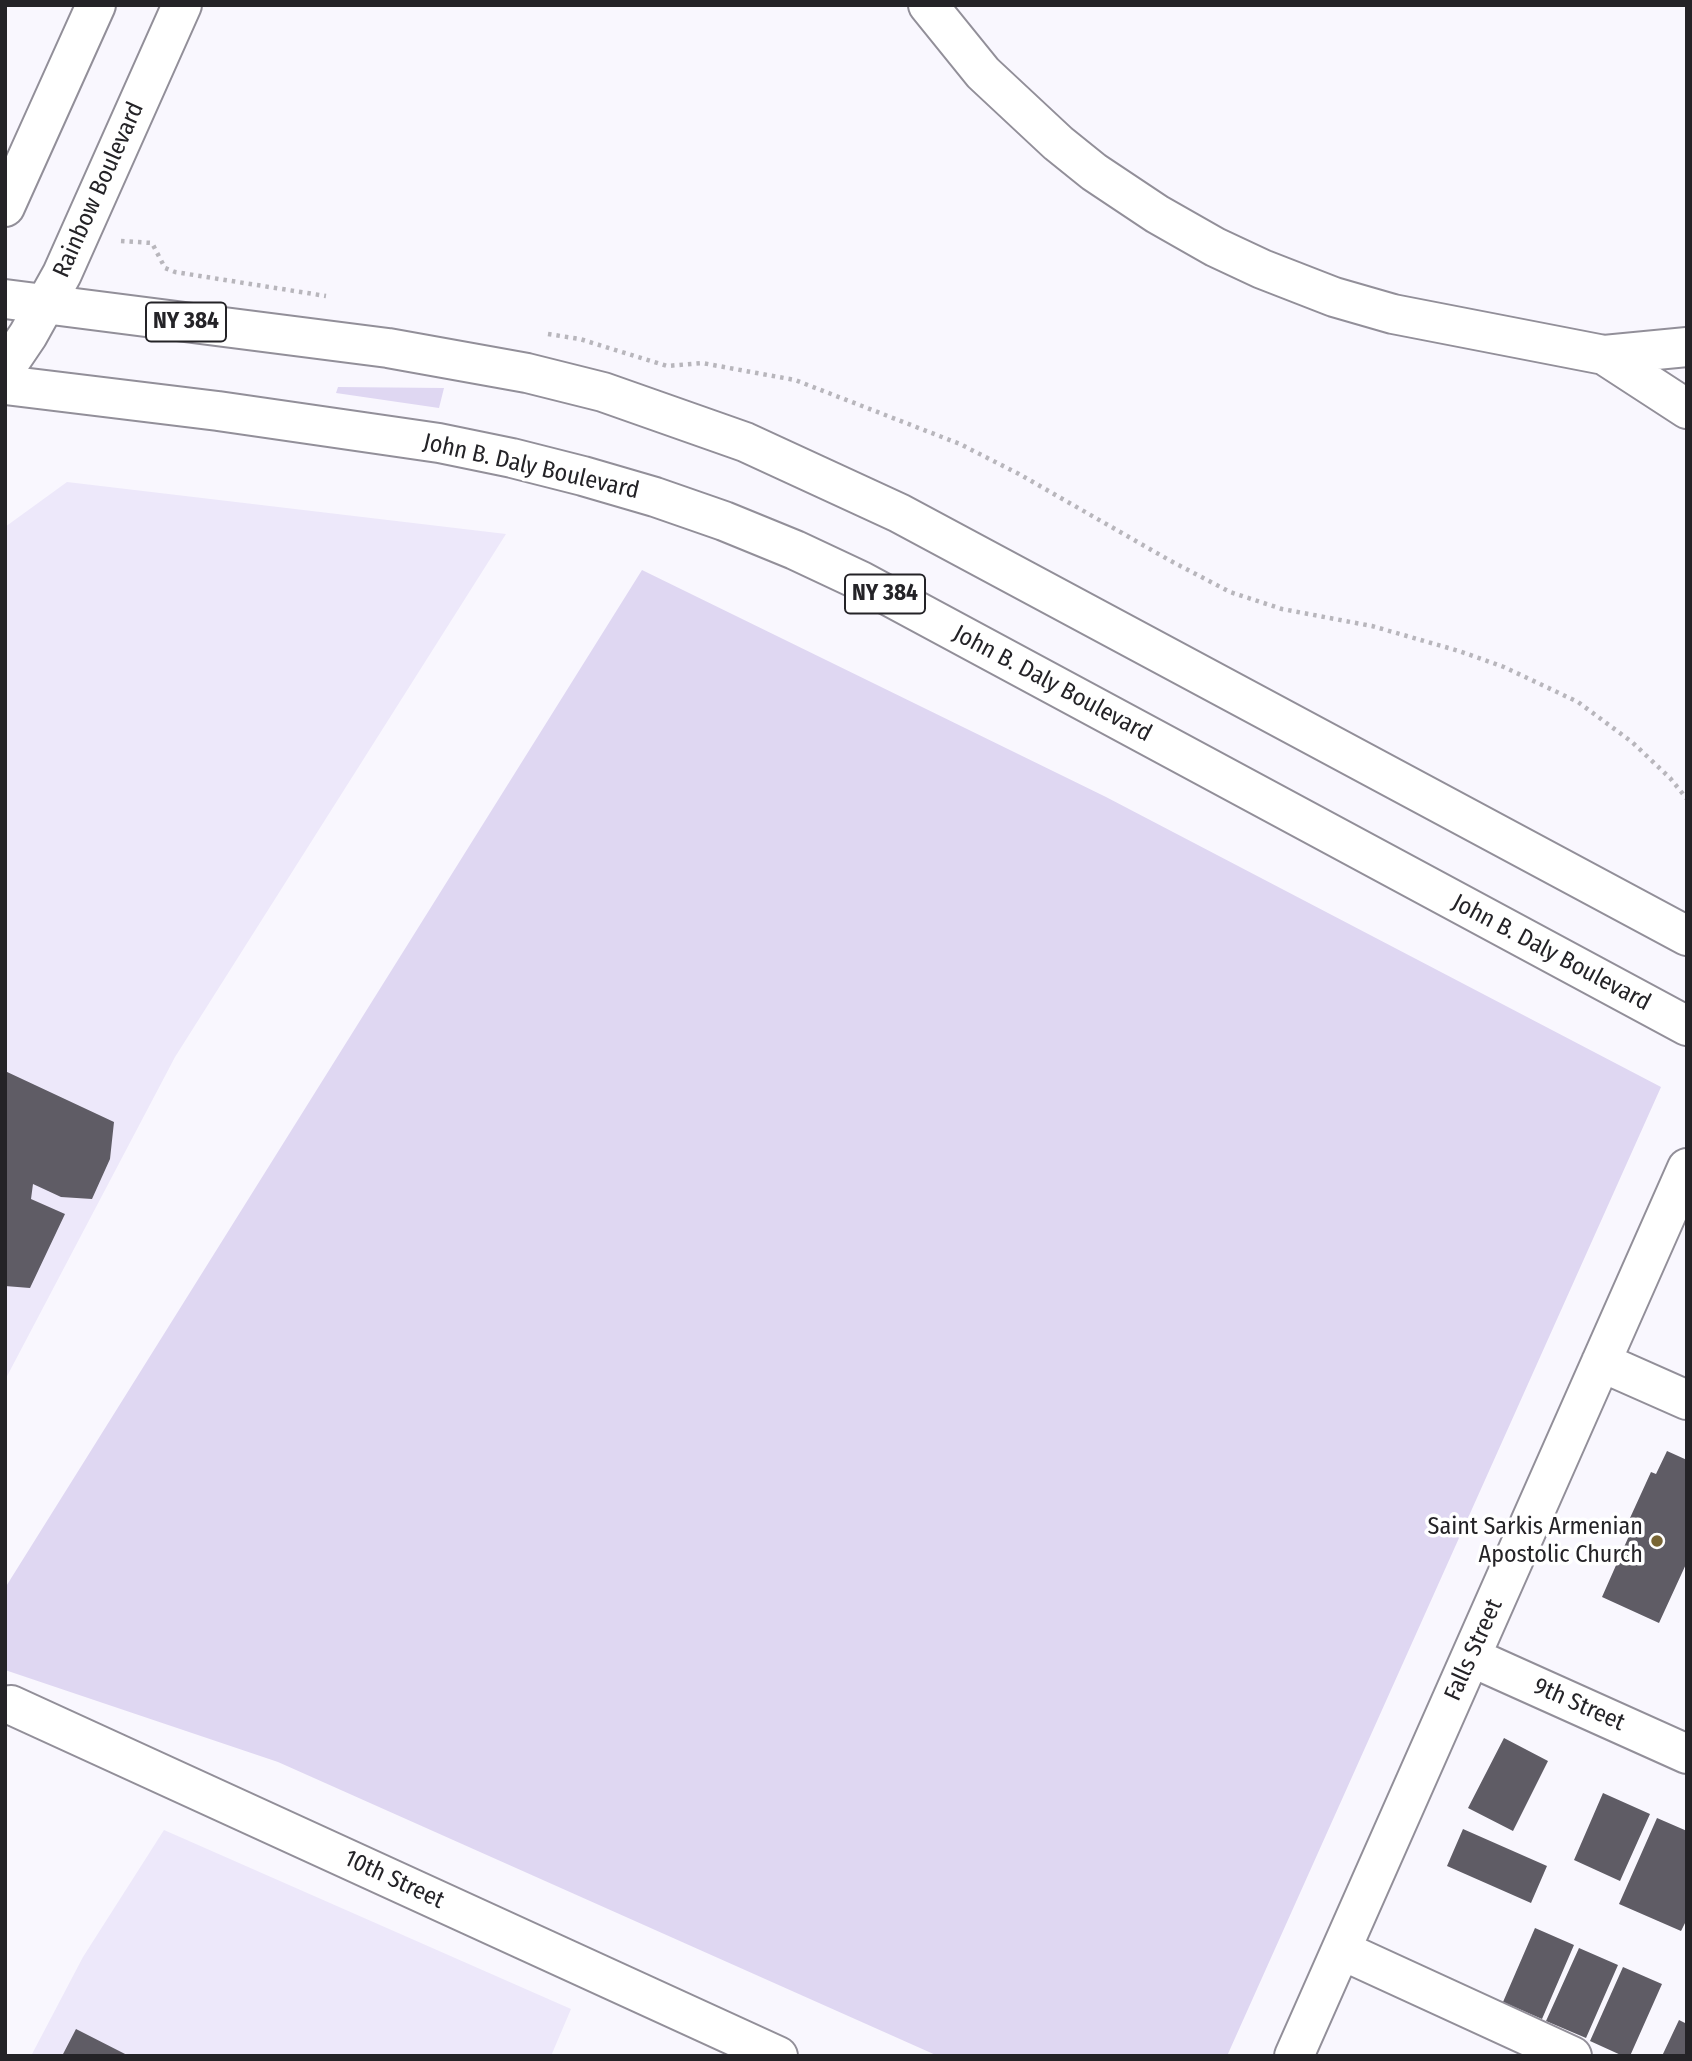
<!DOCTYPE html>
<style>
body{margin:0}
#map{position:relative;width:1692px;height:2061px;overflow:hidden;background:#f9f7fe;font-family:"Fira Sans Condensed",sans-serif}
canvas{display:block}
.frame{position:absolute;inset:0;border:7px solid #242327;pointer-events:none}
</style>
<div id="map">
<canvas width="1692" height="2061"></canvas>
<div class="frame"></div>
</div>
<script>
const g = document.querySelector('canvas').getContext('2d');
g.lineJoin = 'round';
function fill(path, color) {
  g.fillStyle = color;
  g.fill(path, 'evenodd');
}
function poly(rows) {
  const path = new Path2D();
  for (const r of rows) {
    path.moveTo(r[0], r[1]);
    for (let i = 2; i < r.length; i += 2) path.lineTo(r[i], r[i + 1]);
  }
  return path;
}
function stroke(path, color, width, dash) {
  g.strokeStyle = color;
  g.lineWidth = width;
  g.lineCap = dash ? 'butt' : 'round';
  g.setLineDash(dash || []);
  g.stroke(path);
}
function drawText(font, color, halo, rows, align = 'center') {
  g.font = font + ' "Fira Sans Condensed",sans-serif';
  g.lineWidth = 7;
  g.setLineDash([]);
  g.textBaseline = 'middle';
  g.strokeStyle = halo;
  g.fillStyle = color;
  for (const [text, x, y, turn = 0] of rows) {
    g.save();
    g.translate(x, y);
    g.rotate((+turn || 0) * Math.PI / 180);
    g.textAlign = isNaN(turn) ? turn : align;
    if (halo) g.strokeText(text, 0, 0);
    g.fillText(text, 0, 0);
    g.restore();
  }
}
const built = poly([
 [67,482,506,534,175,1057,5,1380,5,527],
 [164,1830,571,2009,551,2056,31,2056,83,1957]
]);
const green = poly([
 [338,387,444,388,439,408,336,393],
 [642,570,1106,797,1661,1087,1227,2056,938,2056,278,1762,5,1670,5,1588]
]);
const building = poly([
 [5,1071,114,1122,110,1159,92,1199,61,1197,33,1184,31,1199,65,1214,30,1288,5,1286],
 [1667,1451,1687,1460,1687,1562,1659,1623,1602,1597,1636,1520,1630,1518,1651,1472,1656,1474],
 [1504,1738,1548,1761,1513,1831,1468,1808],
 [1603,1793,1650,1814,1620,1881,1574,1860],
 [1657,1818,1687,1831,1687,1919,1681,1931,1619,1904],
 [1463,1829,1547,1866,1531,1903,1447,1866],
 [1535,1928,1574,1945,1542,2019,1503,2002],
 [1579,1948,1618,1965,1586,2038,1546,2021],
 [1623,1967,1662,1984,1630,2056,1623,2056,1590,2041],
 [1679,2020,1687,2024,1687,2056,1662,2056],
 [76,2029,129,2056,62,2056]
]);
const path = poly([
 [121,241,152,243,165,268,175,272,326,296],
 [548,334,580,339,667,366,702,363,795,380,960,444,1019,474,1169,560,1230,592,1282,609,1372,626,1459,651,1504,667,1578,702,1632,742,1670,778,1687,799]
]);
const minor = poly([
 [928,5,983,73,1058,143,1094,172,1157,214,1215,247,1262,269,1334,297,1393,314,1604,355,1687,347],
 [1604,355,1687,409],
 [1601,1362,1687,1400],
 [1471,1657,1687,1754],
 [11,1705,778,2056],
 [1341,1950,1572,2056],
 [1294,2056,1687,1168]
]);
const major = poly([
 [5,207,96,5],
 [5,369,28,335,62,274,182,5]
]);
const highway = poly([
 [5,299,388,348,527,373,603,392,745,442,899,513,1687,936],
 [5,385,218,411,439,443,512,458,583,476,655,497,724,521,795,550,861,581,1687,1026]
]);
const markers = [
 [1657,1541,7,"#786534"]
];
const shields = [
 [186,322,80],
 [885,594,80]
];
const shieldNames = [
 ["NY 384",186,322],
 ["NY 384",885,594]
];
const streetNames = [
 ["Rainbow Boulevard",99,190,-66],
 ["John B. Daly Boulevard",531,467,13],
 ["John B. Daly Boulevard",1052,684,28],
 ["John B. Daly Boulevard",1551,953,28],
 ["Falls Street",1474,1650,-66],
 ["9th Street",1579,1705,24],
 ["10th Street",394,1880,25]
];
const poiNames = [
 ["Saint Sarkis Armenian",1643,1527],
 ["Apostolic Church",1643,1555]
];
fill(built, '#ede8fa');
fill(green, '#dfd7f2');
fill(building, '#5f5c65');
stroke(minor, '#928f99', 42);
stroke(major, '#928f99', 42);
stroke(highway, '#928f99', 42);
stroke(path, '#b8b6bc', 4.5, [3.5, 5]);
stroke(minor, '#fff', 38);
stroke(major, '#fff', 38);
stroke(highway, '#fff', 38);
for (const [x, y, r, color] of markers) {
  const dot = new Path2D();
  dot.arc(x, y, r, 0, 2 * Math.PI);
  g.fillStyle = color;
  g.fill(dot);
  stroke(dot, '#fff', 2.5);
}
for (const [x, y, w] of shields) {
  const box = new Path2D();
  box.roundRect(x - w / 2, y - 19.5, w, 39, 5);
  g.fillStyle = '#fff';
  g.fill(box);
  stroke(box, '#242327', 2);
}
drawText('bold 23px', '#242327', null, shieldNames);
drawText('24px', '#242327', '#fff', streetNames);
drawText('24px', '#242327', '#fff', poiNames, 'right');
</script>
